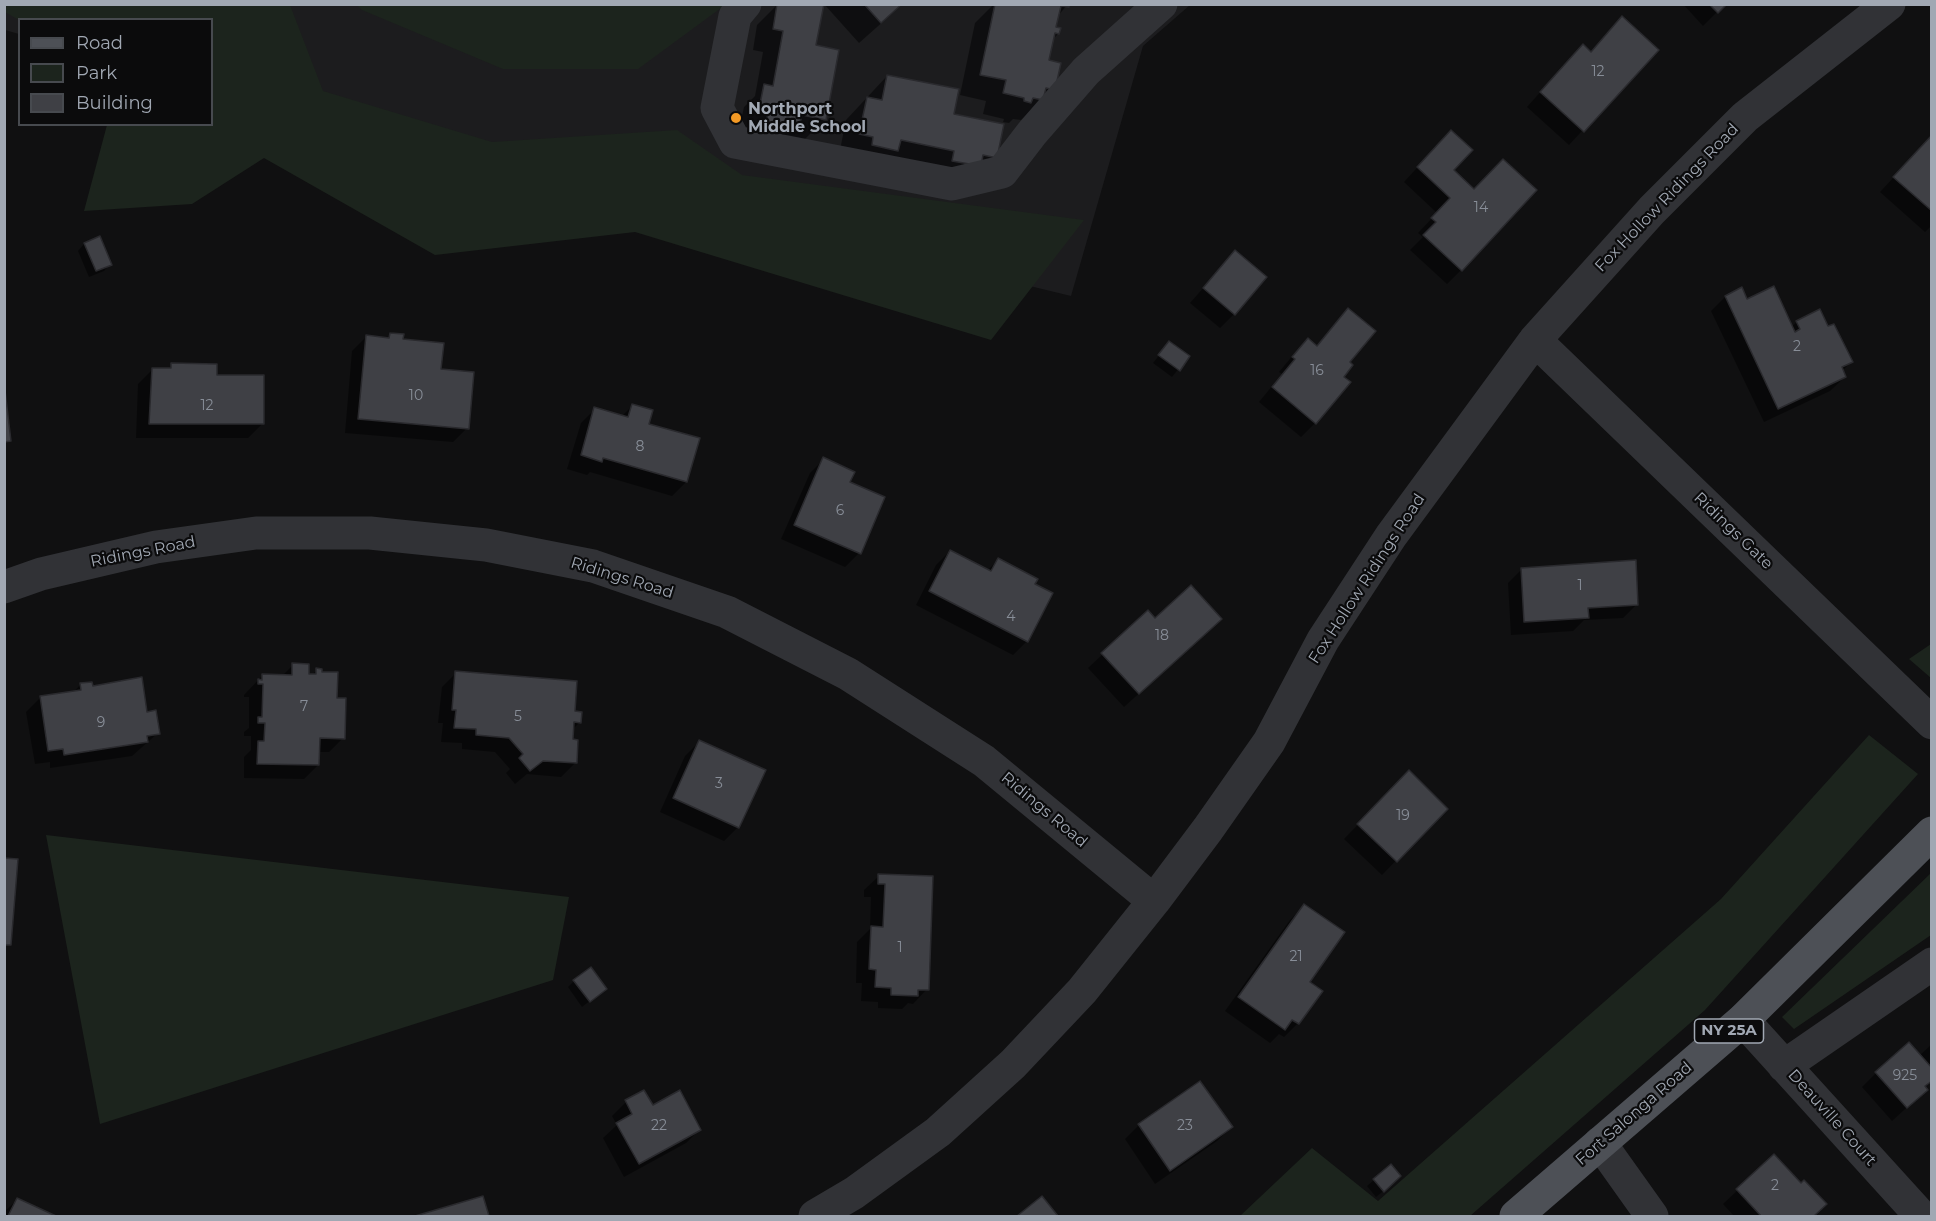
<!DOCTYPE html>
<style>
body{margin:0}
#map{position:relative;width:1936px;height:1221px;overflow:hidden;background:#101011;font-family:Montserrat,sans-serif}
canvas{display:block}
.frame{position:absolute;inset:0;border:6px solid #a1a8b3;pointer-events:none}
.legend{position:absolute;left:18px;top:18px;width:195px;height:108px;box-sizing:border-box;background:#0b0b0c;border:2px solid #474a4f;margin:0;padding:8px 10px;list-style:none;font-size:18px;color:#a1a8b3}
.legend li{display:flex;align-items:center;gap:12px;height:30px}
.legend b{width:30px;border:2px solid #474a4f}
</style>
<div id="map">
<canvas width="1936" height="1221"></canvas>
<div class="frame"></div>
<ul class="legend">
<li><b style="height:8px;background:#4d5056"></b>Road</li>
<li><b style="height:16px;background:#1c241d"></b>Park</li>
<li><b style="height:16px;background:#3f4045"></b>Building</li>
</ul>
</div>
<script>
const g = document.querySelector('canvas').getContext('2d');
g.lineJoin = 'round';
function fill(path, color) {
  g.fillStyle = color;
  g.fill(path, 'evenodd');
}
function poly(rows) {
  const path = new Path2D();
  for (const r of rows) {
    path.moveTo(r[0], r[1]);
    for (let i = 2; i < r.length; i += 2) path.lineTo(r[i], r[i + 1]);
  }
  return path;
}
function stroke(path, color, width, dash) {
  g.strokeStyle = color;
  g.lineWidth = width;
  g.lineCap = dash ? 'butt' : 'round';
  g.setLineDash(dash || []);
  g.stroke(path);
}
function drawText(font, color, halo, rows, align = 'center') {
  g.font = font + ' Montserrat,sans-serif';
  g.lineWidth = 4.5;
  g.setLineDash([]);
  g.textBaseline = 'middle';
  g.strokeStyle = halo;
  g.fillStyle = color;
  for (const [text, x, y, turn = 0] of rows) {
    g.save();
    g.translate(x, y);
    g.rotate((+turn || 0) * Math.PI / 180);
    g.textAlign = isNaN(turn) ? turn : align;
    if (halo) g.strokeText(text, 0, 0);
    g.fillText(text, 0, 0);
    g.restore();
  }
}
const built = poly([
 [4,5,1190,5,1143,46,1071,296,486,154,212,83,212,20,20,20,19,34,5,30]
]);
const green = poly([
 [4,5,290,5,323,91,492,142,677,130,742,175,1084,220,991,340,635,232,435,255,264,158,192,204,84,211,107,125,212,124,212,20,19,20,5,12],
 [357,5,725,5,638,69,503,69,362,10],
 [1931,644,1931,678,1909,659],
 [1869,735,1918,774,1705,1010,1470,1216,1240,1216,1312,1148,1378,1201,1721,899],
 [46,835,569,897,553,980,100,1124],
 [1931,873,1931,935,1794,1029,1782,1017]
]);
const shadow = poly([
 [778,4,814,46,825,119,804,140,739,130,744,107,755,96,763,52,753,50,757,25],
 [824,4,903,4,859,43],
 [994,4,1068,4,1057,17,1055,28,1058,34,1052,40,1047,61,1054,89,1021,120,1013,119,1009,123,1003,122,1004,119,983,114,986,101,960,95,975,23],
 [1683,4,1725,4,1703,26],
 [1608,32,1657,50,1569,145,1527,107,1569,60,1590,53],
 [887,76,952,115,996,157,974,178,839,155,846,120],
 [1932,136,1932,225,1925,232,1880,192],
 [1437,146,1452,170,1461,270,1447,284,1410,250,1423,237,1418,233,1437,213,1404,182],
 [84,244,110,264,104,271,89,277,78,251],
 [1235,252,1234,314,1220,328,1190,303],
 [1741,289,1747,301,1791,327,1797,322,1851,362,1842,371,1845,377,1830,391,1764,422,1711,311,1725,297],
 [1348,310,1348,362,1342,377,1315,423,1301,437,1259,402,1282,374,1279,372,1294,354,1308,340,1316,347],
 [390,335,402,341,439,370,467,428,453,442,345,433,352,351,366,337,386,339],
 [1169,343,1188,357,1172,377,1153,363],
 [172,365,215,377,262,424,248,438,136,438,138,384,152,370,167,370],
 [632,406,686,482,672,496,590,472,587,475,567,469,581,423,595,409,621,417],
 [824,459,848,483,859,553,845,567,781,539,810,473],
 [950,551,987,571,998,560,1033,585,1027,641,1013,655,916,605,936,565],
 [1522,569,1637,604,1623,618,1584,620,1573,631,1511,635,1508,583],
 [1148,612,1155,620,1206,633,1124,707,1088,668],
 [293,665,308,675,312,675,317,670,336,700,343,738,329,752,318,752,318,765,304,779,244,778,244,757,251,750,251,736,244,736,244,732,249,728,249,697,244,697,244,695,262,676,282,676],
 [456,673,573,712,580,722,572,730,575,763,561,777,527,774,515,784,506,773,510,769,495,752,462,749,462,743,441,742,443,723,438,723,442,687],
 [80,685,91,687,146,713,158,733,132,756,50,768,50,762,35,764,26,712,41,697,73,693],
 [699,742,738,827,724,841,660,812,685,756],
 [1409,772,1446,809,1382,875,1344,839],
 [879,876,932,878,927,989,913,1004,908,1003,902,1009,878,1008,878,1002,861,1001,862,983,856,983,857,942,870,929,871,897,864,897,864,890],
 [1304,906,1308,982,1298,1023,1284,1037,1279,1034,1270,1043,1225,1011,1290,920],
 [574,981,605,989,582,1007,568,987],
 [1932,1044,1932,1081,1924,1087,1926,1090,1892,1121,1862,1087,1876,1073,1919,1056],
 [644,1092,652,1107,700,1129,686,1143,624,1177,603,1138,617,1125,612,1116,626,1102],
 [1139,1125,1231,1127,1217,1141,1155,1184,1125,1139],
 [1774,1156,1801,1185,1825,1204,1813,1216,1734,1216,1723,1204],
 [1374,1180,1393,1183,1376,1197,1367,1186],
 [482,1198,487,1216,420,1216],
 [1042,1199,1056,1216,1019,1216],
 [17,1200,52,1216,4,1216,4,1212]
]);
const building = poly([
 [777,4,824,4,816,45,839,50,826,120,802,115,798,131,766,125,768,111,759,109,764,84,773,86,783,31,773,29,777,4],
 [864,4,902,4,881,23,864,4],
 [995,4,1069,4,1069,7,1061,6,1056,27,1061,28,1059,34,1055,33,1049,60,1061,63,1055,90,1046,88,1043,100,1033,98,1031,103,1024,101,1024,98,1003,93,1006,80,980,75,995,4],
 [1709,4,1727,4,1718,13,1709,4],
 [1622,16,1659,50,1584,132,1540,92,1583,44,1591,52,1622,16],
 [887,75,959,89,954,114,1004,124,997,158,983,155,981,166,952,161,954,151,901,140,898,151,872,145,873,137,859,134,867,97,882,100,887,75],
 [1451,130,1473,150,1454,170,1474,189,1503,159,1537,190,1462,271,1423,235,1436,222,1431,218,1450,198,1417,167,1451,130],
 [1932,135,1932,211,1893,177,1932,135],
 [100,236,112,265,96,271,84,243,100,236],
 [1235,250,1267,277,1235,315,1203,288,1235,250],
 [1774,286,1795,332,1800,329,1796,321,1820,309,1828,326,1834,324,1853,362,1842,367,1846,377,1778,409,1725,296,1742,287,1747,299,1774,286],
 [1348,308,1376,331,1350,362,1353,365,1344,377,1351,382,1316,424,1272,387,1295,359,1292,357,1308,338,1317,346,1348,308],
 [390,333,404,334,403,339,444,343,441,369,474,372,469,429,358,419,366,335,389,338,390,333],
 [1169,341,1190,356,1180,371,1158,355,1169,341],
 [171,363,217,364,217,375,264,375,264,424,149,424,152,368,171,368,171,363],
 [4,382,11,441,4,442,4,382],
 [632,404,653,410,649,424,700,438,687,482,603,458,602,462,581,455,594,407,628,417,632,404],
 [823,457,855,472,850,482,885,497,861,554,794,525,823,457],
 [950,550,991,571,998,558,1038,579,1035,584,1053,593,1028,642,929,591,950,550],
 [1636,560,1638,605,1588,608,1589,618,1524,622,1521,568,1636,560],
 [1191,585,1222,619,1139,694,1101,653,1148,610,1155,618,1191,585],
 [292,663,309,664,309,674,316,674,316,668,322,669,322,672,338,672,337,698,346,698,345,739,320,738,319,765,257,764,258,741,264,741,265,723,258,723,258,717,262,717,263,684,258,684,258,679,262,680,262,674,292,675,292,663],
 [455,671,577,681,575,711,582,712,581,723,574,722,573,739,578,740,577,763,543,761,530,771,519,758,523,754,509,738,476,735,476,729,454,728,456,710,452,710,455,671],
 [142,677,147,712,156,710,160,734,147,736,148,742,64,755,63,749,48,751,40,696,81,690,80,683,92,682,93,686,142,677],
 [699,740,766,770,739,828,673,798,699,740],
 [1409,770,1448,809,1397,862,1357,824,1409,770],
 [4,858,18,859,11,945,4,945,4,858],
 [878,874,933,876,929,990,918,990,918,996,891,995,891,988,875,987,876,970,869,969,871,926,883,927,885,884,878,884,878,874],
 [1304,904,1345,932,1310,982,1323,991,1299,1024,1292,1020,1285,1030,1238,997,1304,904],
 [591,967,607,989,590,1002,573,980,591,967],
 [1909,1042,1932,1068,1932,1081,1925,1086,1928,1090,1907,1108,1875,1072,1909,1042],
 [1200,1081,1233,1127,1170,1171,1138,1124,1200,1081],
 [644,1090,653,1105,680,1090,701,1130,639,1164,616,1123,632,1114,625,1100,644,1090],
 [1774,1154,1801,1183,1804,1180,1827,1204,1814,1216,1761,1216,1736,1189,1774,1154],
 [1391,1164,1401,1176,1384,1192,1373,1179,1391,1164],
 [483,1196,489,1216,415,1216,483,1196],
 [1042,1196,1058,1216,1017,1216,1042,1196],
 [17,1198,56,1216,8,1216,17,1198]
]);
const minor = poly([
 [745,4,735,16,717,108,735,142,952,184,1002,172,1032,133,1086,71,1161,4],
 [1535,340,1932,723],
 [4,587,41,574,156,547,256,533,370,533,486,545,593,566,727,612,848,674,984,761,1154,901],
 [1743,1020,1921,1216],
 [1784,1066,1932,964],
 [1600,1143,1652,1216],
 [815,1216,854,1193,938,1132,1013,1064,1082,991,1154,901,1208,829,1269,742,1323,640,1391,536,1535,340,1652,210,1745,117,1889,4]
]);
const major = poly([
 [1516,1216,1743,1020,1932,833]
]);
const markers = [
 [736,118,6,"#f49a25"]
];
const numberNames = [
 ["12",1598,72],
 ["14",1481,208],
 ["2",1797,347],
 ["16",1317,371],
 ["10",416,396],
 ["12",207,406],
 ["8",640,447],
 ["6",840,511],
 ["1",1580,586],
 ["4",1011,617],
 ["18",1162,636],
 ["7",304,707],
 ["5",518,717],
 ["9",101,723],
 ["3",719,784],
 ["19",1403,816],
 ["1",900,948],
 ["21",1296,957],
 ["925",1905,1076],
 ["22",659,1126],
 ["23",1185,1126],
 ["2",1775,1186]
];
const shields = [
 [1729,1031,69]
];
const shieldNames = [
 ["NY 25A",1729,1031]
];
const poiNames = [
 ["Northport",748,109],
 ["Middle School",748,127]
];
const streetNames = [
 ["Fox Hollow Ridings Road",1667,198,-46],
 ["Ridings Gate",1733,531,44],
 ["Ridings Road",143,552,-11],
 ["Ridings Road",622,578,17],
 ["Fox Hollow Ridings Road",1367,579,-57],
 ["Ridings Road",1044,810,40],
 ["Fort Salonga Road",1634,1114,-41],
 ["Deauville Court",1832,1118,48]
];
fill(built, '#1c1c1e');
fill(green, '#1c241d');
fill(shadow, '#0007');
fill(building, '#3f4045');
stroke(building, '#2a2a2e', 1.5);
stroke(minor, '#313236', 33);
stroke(major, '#4d5056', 33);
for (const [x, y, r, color] of markers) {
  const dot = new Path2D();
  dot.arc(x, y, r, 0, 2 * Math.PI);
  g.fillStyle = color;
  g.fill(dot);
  stroke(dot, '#0b0b0c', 2);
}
drawText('14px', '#888e98', null, numberNames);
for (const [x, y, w] of shields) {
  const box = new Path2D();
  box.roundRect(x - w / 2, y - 12, w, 24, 4.5);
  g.fillStyle = '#0b0b0c';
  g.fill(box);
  stroke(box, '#a1a8b3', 1.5);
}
drawText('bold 15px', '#a1a8b3', null, shieldNames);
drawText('bold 16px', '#a1a8b3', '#0b0b0c', poiNames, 'left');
drawText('16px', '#a1a8b3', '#0b0b0c', streetNames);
</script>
